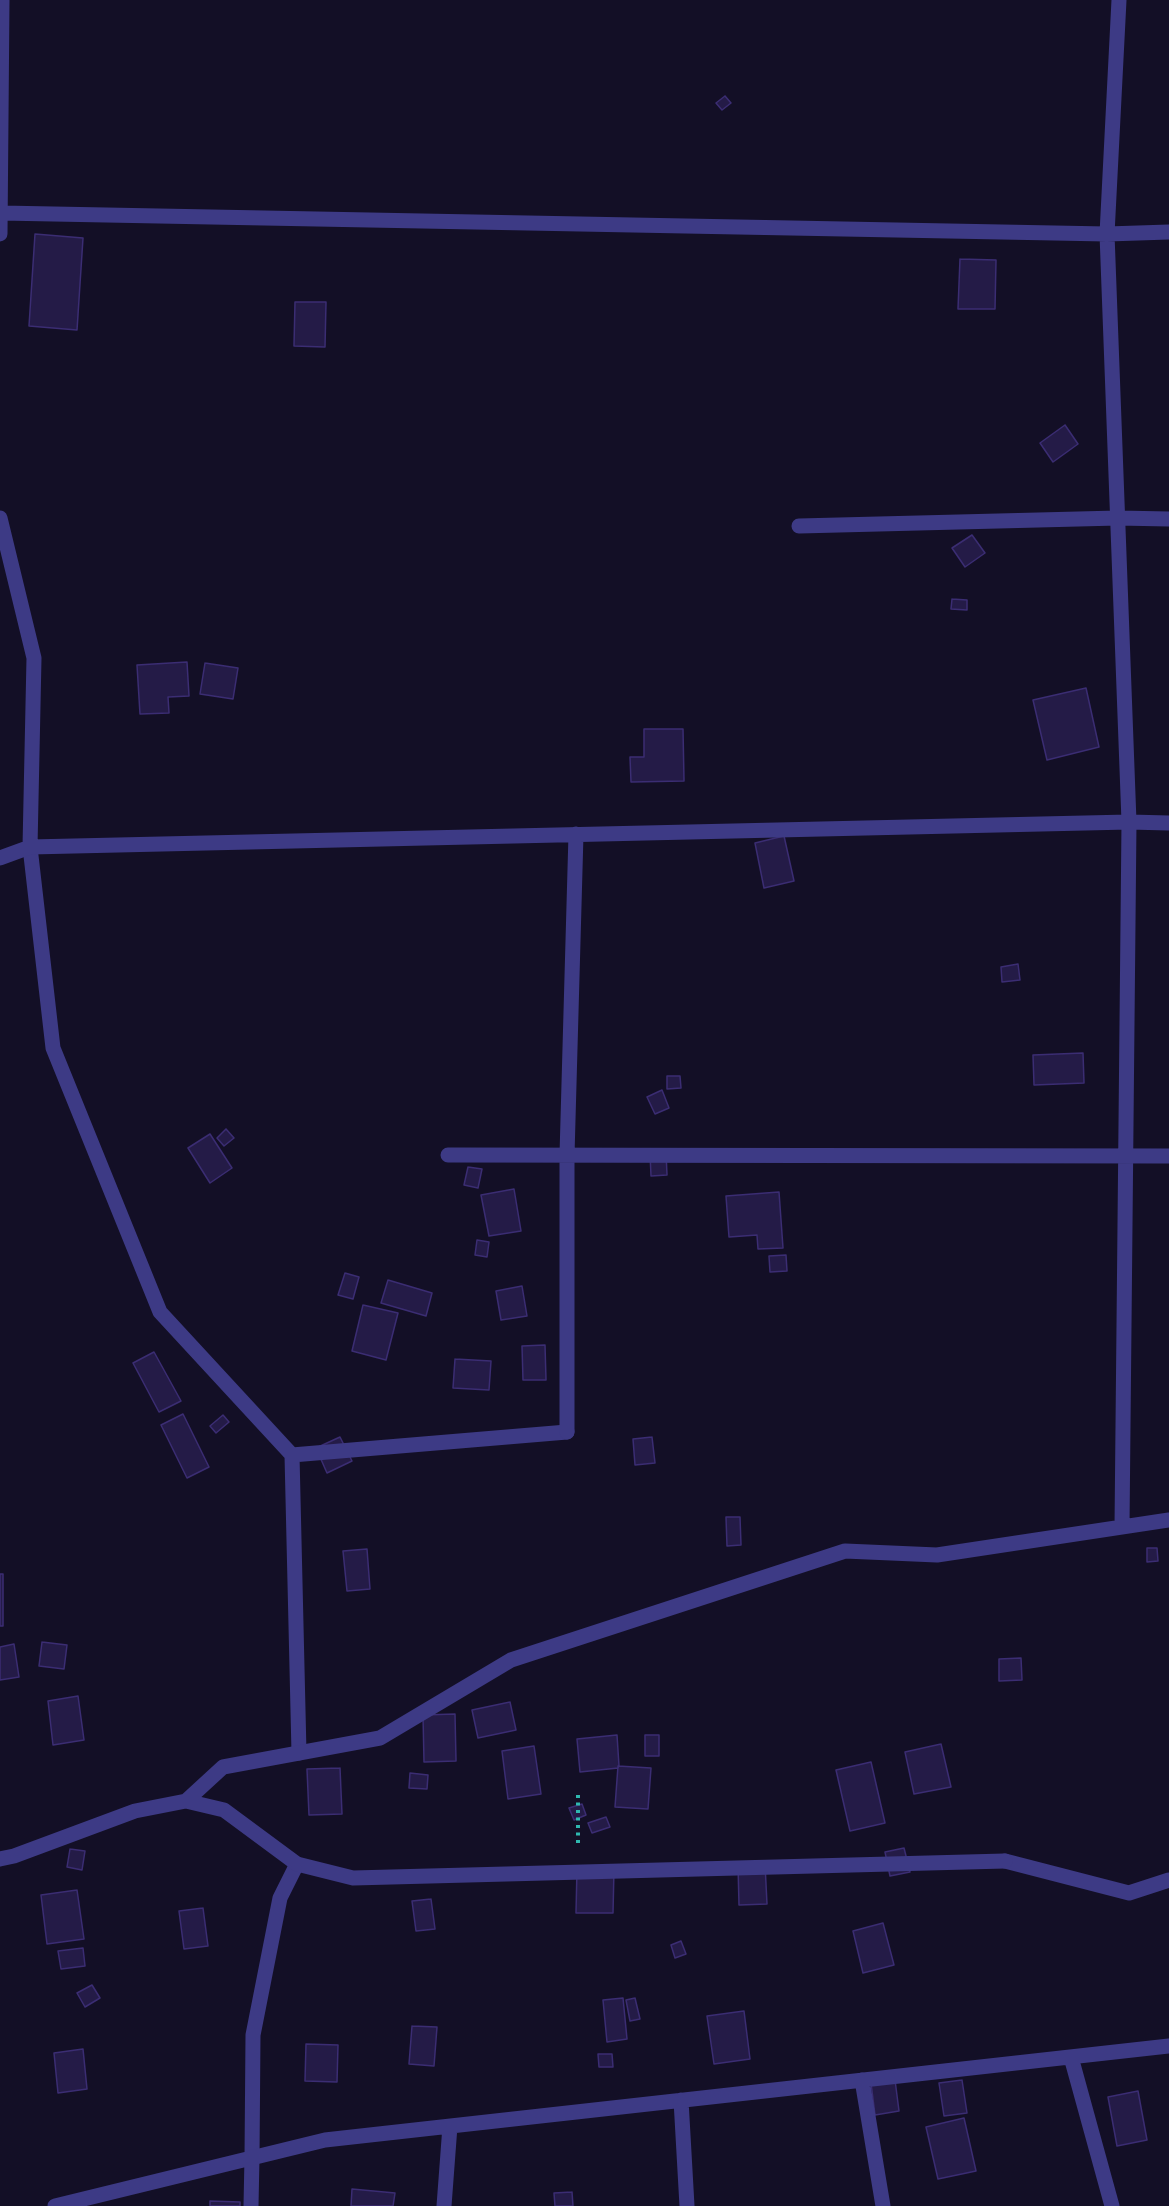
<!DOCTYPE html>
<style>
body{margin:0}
canvas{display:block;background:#130f26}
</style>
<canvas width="1169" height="2206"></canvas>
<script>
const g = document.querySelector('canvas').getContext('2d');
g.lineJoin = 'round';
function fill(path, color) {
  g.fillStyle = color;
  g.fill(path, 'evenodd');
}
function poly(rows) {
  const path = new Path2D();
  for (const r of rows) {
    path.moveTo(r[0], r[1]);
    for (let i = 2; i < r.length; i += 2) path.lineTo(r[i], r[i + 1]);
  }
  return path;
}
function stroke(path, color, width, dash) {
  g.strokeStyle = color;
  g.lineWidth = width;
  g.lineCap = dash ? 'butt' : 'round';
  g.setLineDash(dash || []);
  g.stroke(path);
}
const building = poly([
 [725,96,731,103,722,110,716,103,725,96],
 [35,234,83,238,77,330,29,326,35,234],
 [960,259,996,260,995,309,958,309,960,259],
 [295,302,326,302,325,347,294,346,295,302],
 [1065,425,1078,444,1053,462,1040,443,1065,425],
 [972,535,985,553,965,567,952,548,972,535],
 [952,599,967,600,967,610,951,609,952,599],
 [187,662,189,696,168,697,169,713,140,714,137,665,187,662],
 [205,663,238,668,233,699,200,694,205,663],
 [1086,688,1099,747,1047,760,1033,700,1086,688],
 [644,729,683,729,684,781,631,782,630,757,644,757,644,729],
 [784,836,794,881,764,888,755,843,784,836],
 [1018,964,1020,980,1002,982,1001,967,1018,964],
 [1083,1053,1084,1083,1034,1085,1033,1055,1083,1053],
 [667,1076,680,1076,681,1088,667,1089,667,1076],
 [662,1090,669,1108,655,1114,647,1097,662,1090],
 [226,1129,234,1138,224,1146,217,1138,226,1129],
 [210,1134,232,1168,210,1183,188,1148,210,1134],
 [666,1152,667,1175,651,1176,650,1153,666,1152],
 [468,1167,482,1169,478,1188,464,1185,468,1167],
 [514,1189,521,1231,489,1236,481,1195,514,1189],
 [779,1192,783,1248,758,1249,757,1235,729,1237,726,1196,779,1192],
 [477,1240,489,1242,487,1257,475,1255,477,1240],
 [786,1255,787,1271,770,1272,769,1256,786,1255],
 [345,1273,359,1277,353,1299,338,1295,345,1273],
 [388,1280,432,1293,426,1316,381,1303,388,1280],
 [522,1286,527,1316,501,1320,496,1291,522,1286],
 [363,1305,398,1313,386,1360,352,1351,363,1305],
 [545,1345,546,1380,523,1380,522,1346,545,1345],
 [154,1352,181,1401,159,1412,133,1363,154,1352],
 [455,1359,491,1361,489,1390,453,1388,455,1359],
 [183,1414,209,1467,187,1478,161,1425,183,1414],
 [223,1415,229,1422,216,1433,210,1426,223,1415],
 [340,1437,352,1461,327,1473,316,1448,340,1437],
 [652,1437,655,1463,635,1465,633,1439,652,1437],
 [726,1517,740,1517,741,1545,727,1546,726,1517],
 [1147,1548,1157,1548,1158,1561,1147,1562,1147,1548],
 [367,1549,370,1589,347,1591,343,1551,367,1549],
 [0,1574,3,1574,3,1626,0,1626,0,1574],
 [42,1642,67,1645,64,1669,39,1666,42,1642],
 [14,1644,19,1677,0,1680,0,1647,14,1644],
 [1021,1658,1022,1680,999,1681,999,1659,1021,1658],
 [78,1696,84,1740,53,1745,48,1701,78,1696],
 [510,1702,516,1730,478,1738,472,1710,510,1702],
 [455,1714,456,1761,424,1762,423,1715,455,1714],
 [617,1735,619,1766,618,1768,580,1772,577,1739,617,1735],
 [645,1735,659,1735,659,1756,645,1756,645,1735],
 [941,1744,951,1787,914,1794,905,1752,941,1744],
 [534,1746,541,1794,508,1799,502,1751,534,1746],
 [871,1762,885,1823,850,1831,836,1770,871,1762],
 [618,1766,651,1768,648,1809,615,1807,618,1766],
 [340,1768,342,1814,309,1815,307,1769,340,1768],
 [410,1773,428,1775,427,1789,409,1788,410,1773],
 [582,1804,586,1815,574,1820,569,1808,582,1804],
 [606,1817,610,1827,592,1833,588,1823,606,1817],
 [904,1848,910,1872,890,1876,885,1852,904,1848],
 [70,1849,85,1851,82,1870,67,1867,70,1849],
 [765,1864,767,1904,739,1905,738,1865,765,1864],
 [577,1869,614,1869,613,1913,576,1913,577,1869],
 [77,1890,84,1939,47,1944,41,1895,77,1890],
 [431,1899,435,1929,416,1931,412,1901,431,1899],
 [203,1908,208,1946,184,1949,179,1911,203,1908],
 [883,1923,894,1965,863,1973,853,1931,883,1923],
 [681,1941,686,1954,675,1958,671,1945,681,1941],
 [83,1948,85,1966,61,1969,58,1951,83,1948],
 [92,1985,100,1998,85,2007,77,1993,92,1985],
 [623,1998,627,2039,607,2042,603,2000,623,1998],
 [635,1998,640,2019,630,2021,626,2000,635,1998],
 [744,2011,750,2059,714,2064,707,2016,744,2011],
 [412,2026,437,2027,434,2066,409,2064,412,2026],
 [306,2044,338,2045,337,2082,305,2081,306,2044],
 [83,2049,87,2089,58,2093,54,2053,83,2049],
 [598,2054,612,2054,613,2067,599,2067,598,2054],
 [895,2080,899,2111,875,2115,871,2083,895,2080],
 [962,2080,967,2113,944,2116,939,2083,962,2080],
 [1138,2091,1147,2140,1117,2146,1108,2097,1138,2091],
 [964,2118,976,2171,938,2179,926,2127,964,2118],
 [352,2189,395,2193,393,2206,351,2206,352,2189],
 [572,2192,573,2206,555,2206,554,2193,572,2192],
 [210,2201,240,2202,240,2206,210,2206,210,2201]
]);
const path = poly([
 [578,1795,578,1846]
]);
const lane = poly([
 [30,847,53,1048,160,1312,292,1455,299,1753],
 [292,1455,567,1432],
 [1005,1861,1129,1893,1169,1880],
 [252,2157,253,2035,280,1898,297,1864]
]);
const street = poly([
 [1119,0,1107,234,1129,822,1122,1526],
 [1,213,1107,234,1169,232],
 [0,234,2,0],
 [0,518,34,658,30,847],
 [799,526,1118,518,1169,519],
 [0,858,30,847,1129,822,1169,823],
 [448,1155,1169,1156],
 [567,1432,567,1155,576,834],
 [186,1801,223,1767,380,1738,511,1660,845,1551,937,1555,1169,1520],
 [0,1859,14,1856,135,1811,186,1801,224,1810,297,1864,353,1878,1005,1861],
 [1071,2057,1112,2206],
 [862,2080,883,2206],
 [681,2100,687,2206],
 [55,2206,325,2140,1169,2046],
 [251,2206,252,2157],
 [444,2206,450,2126]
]);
fill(building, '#241b47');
stroke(building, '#3b2d73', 1.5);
stroke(path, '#2fb8b0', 4, [3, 4.5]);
stroke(lane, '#3d3a85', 15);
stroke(street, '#3d3a85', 15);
</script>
